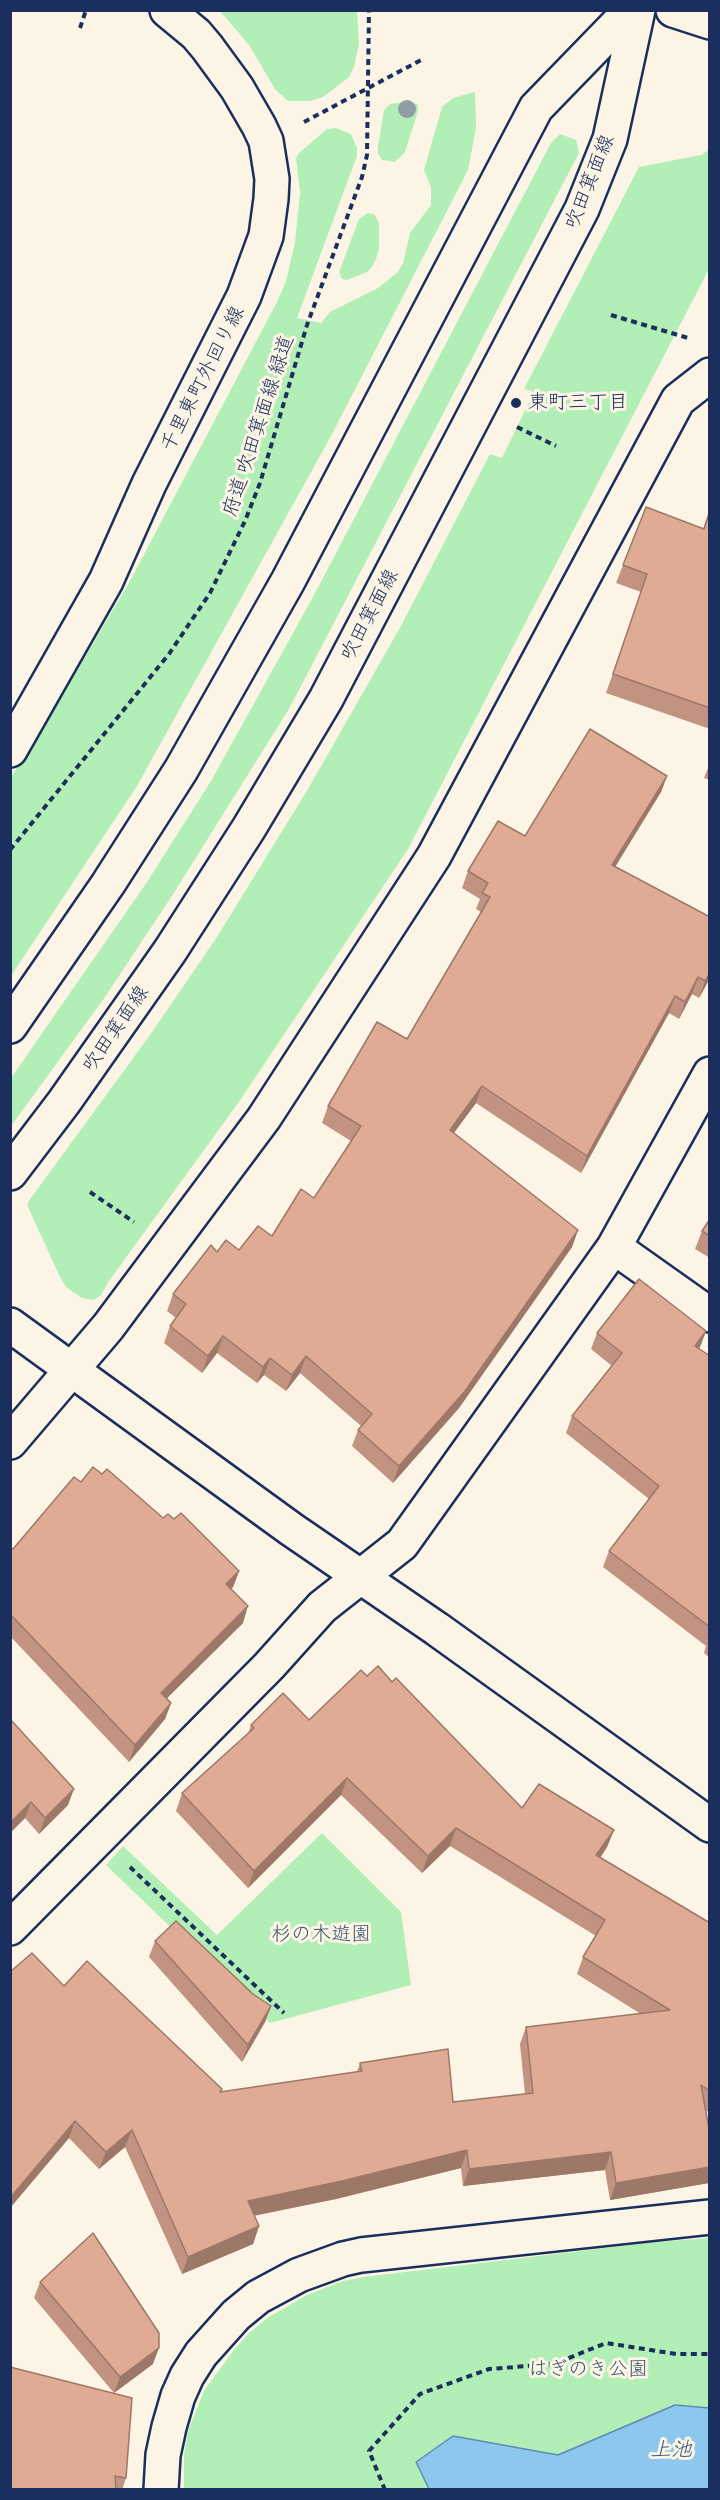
<!DOCTYPE html>
<meta charset="utf-8">
<style>
body{margin:0}
#map{position:relative;width:720px;height:2500px;overflow:hidden;background:#fcf5e5;font-family:"Patrick Hand",sans-serif}
canvas{display:block}
.frame{position:absolute;inset:0;border:12px solid #1b2f5e;pointer-events:none}
</style>
<div id="map">
<canvas width="720" height="2500"></canvas>
<div class="frame"></div>
</div>
<script>
const g = document.querySelector('canvas').getContext('2d');
g.lineJoin = 'round';
function fill(path, color) {
  g.fillStyle = color;
  g.fill(path, 'evenodd');
}
function poly(rows) {
  const path = new Path2D();
  for (const r of rows) {
    path.moveTo(r[0], r[1]);
    for (let i = 2; i < r.length; i += 2) path.lineTo(r[i], r[i + 1]);
  }
  return path;
}
function stroke(path, color, width, dash) {
  g.strokeStyle = color;
  g.lineWidth = width;
  g.lineCap = dash ? 'butt' : 'round';
  g.setLineDash(dash || []);
  g.stroke(path);
}
function drawText(font, color, halo, rows, align = 'center') {
  g.font = font + ' "Patrick Hand","Klee One",sans-serif';
  g.lineWidth = 6;
  g.setLineDash([]);
  g.textBaseline = 'middle';
  g.strokeStyle = halo;
  g.fillStyle = color;
  for (const [text, x, y, turn = 0] of rows) {
    g.save();
    g.translate(x, y);
    g.rotate((+turn || 0) * Math.PI / 180);
    g.textAlign = isNaN(turn) ? turn : align;
    if (halo) g.strokeText(text, 0, 0);
    g.fillText(text, 0, 0);
    g.restore();
  }
}
const green = poly([
 [220,11,357,11,359,44,354,67,349,77,323,97,310,101,288,101,275,89,249,45],
 [475,92,476,128,468,170,331,436,137,786,11,976,11,777,44,726,130,581,278,300,286,281,295,242,300,193,296,158,299,153,327,129,336,128,351,134,357,148,357,156,297,318,321,323,330,312,378,288,398,272,403,263,410,233,431,205,431,187,424,170,442,107,453,98],
 [409,101,418,105,418,111,405,152,395,162,382,160,378,154,378,147,384,110,390,104],
 [560,134,576,140,579,153,289,709,170,899,105,997,11,1126,11,1078,147,882,211,781,313,597,551,143],
 [709,150,709,269,408,849,241,1099,109,1281,101,1295,94,1300,82,1298,66,1287,60,1277,28,1207,28,1202,150,1035,217,937,308,789,401,626,490,454,502,458,534,392,524,389,639,167,701,155],
 [368,213,374,214,379,223,379,248,376,259,372,267,367,272,347,280,342,279,339,272,359,219],
 [322,1833,401,1912,411,1985,270,2023,106,1865,123,1846,217,1935],
 [709,2238,709,2489,184,2490,184,2454,188,2431,204,2391,233,2351,249,2333,269,2317,307,2295,343,2281,363,2277,656,2242]
]);
const water = poly([
 [675,2405,709,2408,709,2489,429,2489,416,2462,453,2436,558,2455,675,2405]
]);
const path = poly([
 [80,28,86,10],
 [304,122,423,59],
 [611,315,688,338],
 [517,427,556,446],
 [10,850,169,654,210,593,245,521,260,483,307,325,362,177,367,155,369,10],
 [90,1192,134,1222],
 [130,1867,284,2013],
 [385,2490,369,2451,420,2394,489,2369,554,2364,606,2343,676,2354,710,2354]
]);
const minor = poly([
 [10,750,106,581,149,484,244,296,266,236,271,199,272,179,266,141,259,126,237,88,207,47,196,34,167,10],
 [614,1247,710,1315],
 [10,1442,108,1327,264,1118,434,856,678,400,710,375],
 [10,1928,269,1666,322,1607,402,1544,614,1247,710,1074],
 [161,2490,163,2455,169,2427,178,2396,187,2376,201,2354,236,2315,258,2297,299,2275,343,2259,361,2255,710,2217]
]);
const tertiary = poly([
 [673,10,710,22],
 [10,1325,291,1529,437,1629,710,1825]
]);
const secondary = poly([
 [10,1026,108,884,181,770,288,581,536,108,631,10],
 [10,1173,64,1102,170,951,249,828,326,699,582,209,610,139,638,10]
]);
const trees = [
 [407,109]
];
const wall = poly([
 [710,508,710,729,606,693,641,592,616,583,623,565,703,529],
 [710,763,710,780,704,778],
 [667,776,661,792,615,866,710,978,699,998,692,994,679,1019,669,1013,581,1173,476,1103,454,1133,578,1230,572,1247,459,1408,393,1483,352,1446,358,1430,361,1426,300,1373,286,1391,264,1375,257,1383,217,1353,202,1373,164,1343,170,1326,176,1318,167,1311,173,1294,217,1252,239,1250,272,1236,314,1198,351,1141,322,1123,328,1106,407,1039,481,912,476,909,480,899,462,888,468,871,525,836],
 [710,1219,710,1258,695,1249,702,1231],
 [706,1331,699,1349,710,1356,710,1658,704,1653,706,1646,603,1567,609,1551,649,1499,566,1433,572,1416,612,1366,591,1349,597,1333],
 [102,1474,163,1518,174,1519,239,1571,233,1587,231,1589,243,1623,167,1698,171,1703,165,1719,129,1762,10,1636,10,1547,13,1549,81,1482],
 [367,1676,392,1682,522,1808,614,1830,607,1847,600,1858,710,1923,710,2113,705,2110,710,2134,710,2181,709,2183,610,2200,605,2170,463,2186,461,2168,336,2199,254,2216,259,2226,253,2244,182,2274,125,2147,99,2169,69,2138,10,2208,10,1972,64,1986,222,2089,220,2092,357,2072,360,2063,453,2102,525,2094,520,2044,526,2027,641,2014,577,1974,583,1957,596,1936,450,1846,422,1873,341,1795,248,1888,176,1811,182,1793,248,1734,251,1725,309,1720],
 [10,1719,68,1805,39,1834,25,1818,10,1833],
 [155,1941,253,1994,271,2006,265,2022,242,2062,149,1957],
 [40,2282,153,2364,114,2393,34,2298],
 [10,2367,126,2478,122,2490,10,2490]
]);
const shadedWall = poly([
 [667,776,661,792,606,882,612,865],
 [710,973,710,978,699,998,705,981],
 [698,977,692,994,679,1019,685,1002],
 [675,996,669,1013,581,1173,587,1156],
 [482,1086,476,1103,444,1146,450,1130],
 [578,1230,572,1247,459,1408,393,1483,399,1466],
 [706,1331,700,1347,689,1362,695,1346],
 [223,1336,217,1353,202,1373,208,1356],
 [306,1356,300,1373,286,1391,292,1375],
 [270,1358,264,1375,257,1383,263,1367],
 [239,1571,233,1587,220,1600,226,1584],
 [248,1606,243,1623,155,1710,161,1693],
 [171,1703,165,1719,129,1762,135,1745],
 [347,1778,341,1795,248,1888,254,1871],
 [74,1789,68,1805,39,1834,45,1818],
 [31,1802,25,1818,10,1833,10,1823],
 [456,1828,450,1846,422,1873,428,1856],
 [614,1830,607,1847,590,1873,596,1855],
 [271,2006,265,2022,242,2062,248,2045],
 [75,2121,69,2138,10,2208,10,2198],
 [132,2130,125,2147,99,2169,106,2152],
 [467,2150,461,2168,336,2199,241,2218,248,2201],
 [611,2152,605,2170,463,2186,469,2169],
 [710,2167,709,2183,610,2200,616,2183],
 [259,2226,253,2244,182,2274,188,2257],
 [159,2348,153,2364,114,2393,120,2377]
]);
const building = poly([
 [646,507,704,529,710,511,710,708,613,674,647,574,623,565,646,507],
 [590,729,667,776,612,865,710,917,710,973,705,981,698,977,685,1002,675,996,587,1156,482,1086,450,1130,578,1230,465,1391,399,1466,358,1430,372,1414,306,1356,292,1375,270,1358,263,1367,223,1336,208,1356,170,1326,186,1304,173,1294,211,1245,217,1252,226,1240,239,1250,258,1226,272,1236,301,1189,314,1198,361,1126,328,1106,377,1022,407,1039,490,897,482,893,488,883,468,871,498,821,525,836,590,729],
 [710,1219,710,1236,702,1231,710,1219],
 [639,1279,706,1331,695,1346,710,1356,710,1627,609,1551,659,1486,572,1416,622,1353,597,1333,639,1279],
 [93,1467,102,1474,107,1469,163,1518,168,1514,174,1519,181,1513,239,1571,226,1584,248,1606,161,1693,171,1703,135,1745,10,1614,10,1547,13,1549,74,1477,81,1482,93,1467],
 [378,1666,392,1682,396,1678,522,1808,539,1784,614,1830,596,1855,710,1923,710,2091,701,2085,710,2134,710,2167,616,2183,611,2152,469,2169,467,2150,342,2181,248,2201,259,2226,188,2257,132,2130,106,2152,75,2121,10,2198,10,1972,32,1953,64,1986,87,1961,222,2089,220,2092,362,2071,360,2063,448,2049,453,2102,533,2093,526,2027,670,2010,583,1957,605,1920,456,1828,428,1856,347,1778,254,1871,182,1793,254,1728,251,1725,283,1693,309,1720,361,1670,367,1676,378,1666],
 [10,1719,74,1789,45,1818,31,1802,10,1823,10,1719],
 [176,1921,253,1994,271,2006,248,2045,155,1941,176,1921],
 [93,2233,159,2333,159,2348,120,2377,40,2282,93,2233],
 [10,2367,132,2398,126,2478,115,2476,116,2490,10,2490,10,2367]
]);
const markers = [
 [516,403,6,"#1b2f5e"]
];
const streetNames = [
 ["吹田箕面線",590,182,-68],
 ["千里東町外回り線",203,379,-63],
 ["府道 吹田箕面線 緑道",259,426,-72],
 ["吹田箕面線",370,615,-62],
 ["吹田箕面線",116,1029,-55]
];
const poiNames = [
 ["東町三丁目",528,403]
];
const parkNames = [
 ["杉の木遊園",321,1935],
 ["はぎのき公園",588,2370]
];
const waterNames = [
 ["上池",671,2450]
];
fill(green, '#b1efb6');
fill(water, '#8ec7ed');
stroke(water, '#608ab4', 1.5);
stroke(minor, '#1b2f5e', 38);
stroke(tertiary, '#1b2f5e', 38);
stroke(secondary, '#1b2f5e', 38);
stroke(path, '#1b2f5e', 4, [6, 4.5]);
stroke(minor, '#fcf5e5', 33);
stroke(tertiary, '#fcf5e5', 33);
stroke(secondary, '#fcf5e5', 33);
g.fillStyle = '#919da5';
for (const [x, y] of trees) {
  g.beginPath();
  g.arc(x, y, 9, 0, 2 * Math.PI);
  g.fill();
}
fill(wall, '#c19380');
fill(shadedWall, '#9d7868');
fill(building, '#e0ab95');
stroke(building, '#9d7868', 1.5);
for (const [x, y, r, color] of markers) {
  const dot = new Path2D();
  dot.arc(x, y, r, 0, 2 * Math.PI);
  g.fillStyle = color;
  g.fill(dot);
  stroke(dot, '#fcf5e5', 2);
}
drawText('20px', '#1b2f5e', '#fcf5e5', streetNames);
drawText('20px', '#1b2f5e', '#fcf5e5', poiNames, 'left');
drawText('20px', '#395570', '#fcf5e5', parkNames);
drawText('italic 21px', '#385582', '#fcf5e5', waterNames);
</script>
